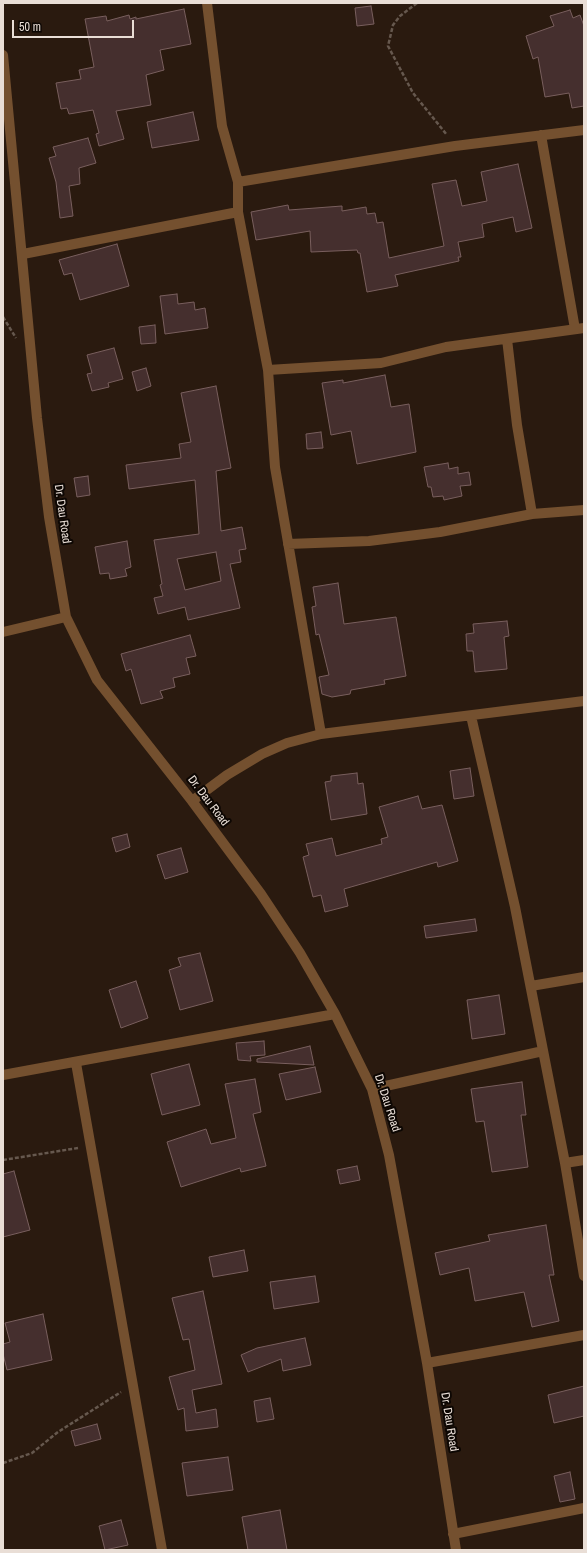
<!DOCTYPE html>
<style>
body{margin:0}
#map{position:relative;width:587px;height:1553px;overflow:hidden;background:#2a1a0f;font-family:"Archivo Narrow",sans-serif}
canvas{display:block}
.frame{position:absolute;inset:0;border:4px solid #e9ded6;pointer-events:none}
.scale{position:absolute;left:12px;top:20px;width:122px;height:18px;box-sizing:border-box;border:2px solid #e9ded6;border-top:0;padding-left:5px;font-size:12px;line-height:14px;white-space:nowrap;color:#e9ded6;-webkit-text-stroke:3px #0d0703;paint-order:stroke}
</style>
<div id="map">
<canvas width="587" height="1553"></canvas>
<div class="frame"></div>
<div class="scale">50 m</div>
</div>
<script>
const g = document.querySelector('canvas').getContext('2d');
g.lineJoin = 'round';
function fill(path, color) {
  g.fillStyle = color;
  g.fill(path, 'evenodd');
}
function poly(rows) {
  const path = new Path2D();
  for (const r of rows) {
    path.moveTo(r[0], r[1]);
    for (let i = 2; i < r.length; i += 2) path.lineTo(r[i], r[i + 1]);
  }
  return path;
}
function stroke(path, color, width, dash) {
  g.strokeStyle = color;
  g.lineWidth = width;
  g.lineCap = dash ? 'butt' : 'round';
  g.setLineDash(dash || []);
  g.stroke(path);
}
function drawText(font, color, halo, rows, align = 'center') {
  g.font = font + ' "Archivo Narrow",sans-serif';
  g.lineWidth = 4;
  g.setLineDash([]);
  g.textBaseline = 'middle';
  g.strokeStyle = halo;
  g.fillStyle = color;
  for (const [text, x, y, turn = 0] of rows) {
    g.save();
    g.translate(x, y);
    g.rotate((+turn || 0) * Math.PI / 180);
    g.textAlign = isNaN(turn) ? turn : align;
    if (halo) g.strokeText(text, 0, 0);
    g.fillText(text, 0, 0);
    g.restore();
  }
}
const building = poly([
 [371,6,374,24,357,26,355,8,371,6],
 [184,9,191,44,160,50,164,70,146,75,151,105,116,111,124,139,99,146,96,134,99,133,93,110,69,114,67,108,61,109,56,83,81,79,79,70,94,67,85,19,106,16,107,21,129,15,130,19,136,17,136,19,184,9],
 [570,10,573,18,580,15,584,26,584,106,572,108,569,93,545,97,538,57,533,59,526,36,554,26,550,16,570,10],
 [193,112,199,140,152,148,147,122,193,112],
 [88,138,96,163,79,168,80,184,69,186,73,216,60,218,56,182,49,158,56,156,53,147,88,138],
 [518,164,532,228,516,232,513,217,482,224,484,237,458,242,461,257,458,257,459,261,395,275,398,286,367,292,360,253,358,253,357,250,311,252,310,231,256,240,251,212,288,205,289,210,342,206,342,211,366,207,367,214,375,213,377,223,383,222,389,258,444,246,432,184,456,180,462,206,487,201,481,172,518,164],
 [117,244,129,286,80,300,72,273,64,275,59,260,117,244],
 [177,294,178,304,194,302,195,310,205,308,208,328,165,334,160,296,177,294],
 [155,325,156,343,141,344,139,327,155,325],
 [114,348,123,379,108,383,109,387,92,391,87,374,92,373,87,355,114,348],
 [146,368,151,386,137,391,132,372,146,368],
 [385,375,391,407,409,404,416,452,357,464,351,431,331,435,322,383,343,380,343,383,385,375],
 [216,386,231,468,216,471,221,531,242,527,246,549,239,550,241,562,230,564,240,608,188,620,185,607,158,614,154,598,163,596,160,585,162,584,154,540,199,534,195,480,129,489,126,465,181,458,179,444,191,442,181,393,216,386],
 [216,552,221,581,185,590,177,559,216,552],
 [321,432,323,448,307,449,306,434,321,432],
 [448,463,449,469,458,467,458,474,469,472,471,485,460,486,462,496,444,500,443,496,433,497,431,487,428,487,424,467,448,463],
 [88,476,90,495,77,497,74,478,88,476],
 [127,541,131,567,125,569,127,576,110,579,109,573,100,574,95,547,127,541],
 [338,583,344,624,396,617,406,676,384,680,385,684,351,690,350,694,332,697,322,694,319,677,329,675,319,634,316,635,312,607,316,606,313,587,338,583],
 [507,621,509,636,504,637,507,669,475,672,473,651,467,651,466,634,474,633,473,624,507,621],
 [190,635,196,656,186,658,190,674,173,678,175,687,160,691,163,698,141,704,131,669,126,671,121,654,190,635],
 [470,768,474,796,454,799,450,771,470,768],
 [357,773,358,784,363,783,367,814,331,820,325,782,331,781,331,776,357,773],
 [418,796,422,809,442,805,458,861,438,867,437,862,344,889,348,906,325,912,321,895,313,897,303,857,309,855,306,844,332,838,336,856,382,844,381,839,388,837,379,807,418,796],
 [127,834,130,847,116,852,112,838,127,834],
 [181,848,188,872,165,879,157,855,181,848],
 [475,919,477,931,426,938,424,926,475,919],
 [200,953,213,1001,180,1010,169,970,181,966,178,958,200,953],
 [136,981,148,1018,121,1028,109,990,136,981],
 [499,995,505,1034,472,1039,467,1000,499,995],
 [264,1041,265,1055,250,1056,251,1061,238,1060,236,1043,264,1041],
 [310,1046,314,1065,257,1062,257,1059,310,1046],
 [189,1064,200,1105,162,1115,151,1074,189,1064],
 [315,1067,321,1092,286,1100,279,1074,315,1067],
 [255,1079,261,1112,253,1114,266,1166,241,1172,240,1168,181,1187,167,1142,206,1129,211,1144,236,1138,225,1084,255,1079],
 [522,1082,526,1115,521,1115,528,1167,492,1172,484,1121,476,1122,471,1089,522,1082],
 [357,1166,360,1180,340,1184,337,1170,357,1166],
 [14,1171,30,1230,3,1237,3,1174,14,1171],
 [546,1225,554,1275,549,1275,559,1321,532,1327,524,1292,475,1301,469,1268,440,1275,435,1253,490,1241,488,1235,546,1225],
 [244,1250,248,1271,213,1277,209,1257,244,1250],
 [315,1276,319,1302,274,1309,270,1282,315,1276],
 [203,1291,222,1384,192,1390,196,1413,216,1409,218,1427,186,1431,184,1408,178,1410,169,1377,195,1370,189,1339,183,1340,172,1298,203,1291],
 [43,1314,52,1360,7,1370,3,1354,3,1344,10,1342,5,1323,43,1314],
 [305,1338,311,1365,283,1371,281,1359,248,1372,241,1355,257,1348,305,1338],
 [584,1386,584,1416,554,1423,548,1395,584,1386],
 [270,1398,274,1419,257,1422,254,1401,270,1398],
 [97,1424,101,1439,75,1446,71,1431,97,1424],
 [228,1457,233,1490,187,1496,182,1463,228,1457],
 [570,1472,575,1499,560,1502,554,1476,570,1472],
 [280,1510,287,1550,248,1550,242,1517,280,1510],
 [121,1520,128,1545,105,1550,99,1526,121,1520]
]);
const path = poly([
 [417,3,400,16,393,25,388,46,413,93,447,135],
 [3,317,16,338],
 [3,1160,78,1148],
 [3,1463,32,1453,58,1432,121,1392]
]);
const street = poly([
 [207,3,222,126,238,182,238,212,268,370,275,467,321,734],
 [3,55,37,418,49,517,66,617,97,680,192,801,261,894,300,953,335,1014,372,1089,389,1155,427,1363,456,1550],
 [541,135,575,329],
 [238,182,455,146,584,130],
 [23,254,238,212],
 [507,339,517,425,532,514],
 [268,370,381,363,446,347,584,328],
 [288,544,369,541,440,532,532,514,584,510],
 [3,632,66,617],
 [471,716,515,907,565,1163,584,1276],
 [192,801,227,775,262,754,287,743,321,734,584,701],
 [531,986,584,977],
 [76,1063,162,1550],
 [3,1075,335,1014],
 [372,1089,543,1051],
 [565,1163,584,1160],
 [427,1363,584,1335],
 [453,1534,584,1508]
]);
const streetNames = [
 ["Dr. Dau Road",62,514,82],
 ["Dr. Dau Road",208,801,53],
 ["Dr. Dau Road",387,1103,72],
 ["Dr. Dau Road",449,1422,81]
];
fill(building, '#452f2e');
stroke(building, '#795f5e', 1);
stroke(path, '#66584e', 2.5, [4, 2]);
stroke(street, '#74502f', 10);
drawText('12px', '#e9ded6', '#0d0703', streetNames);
</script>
